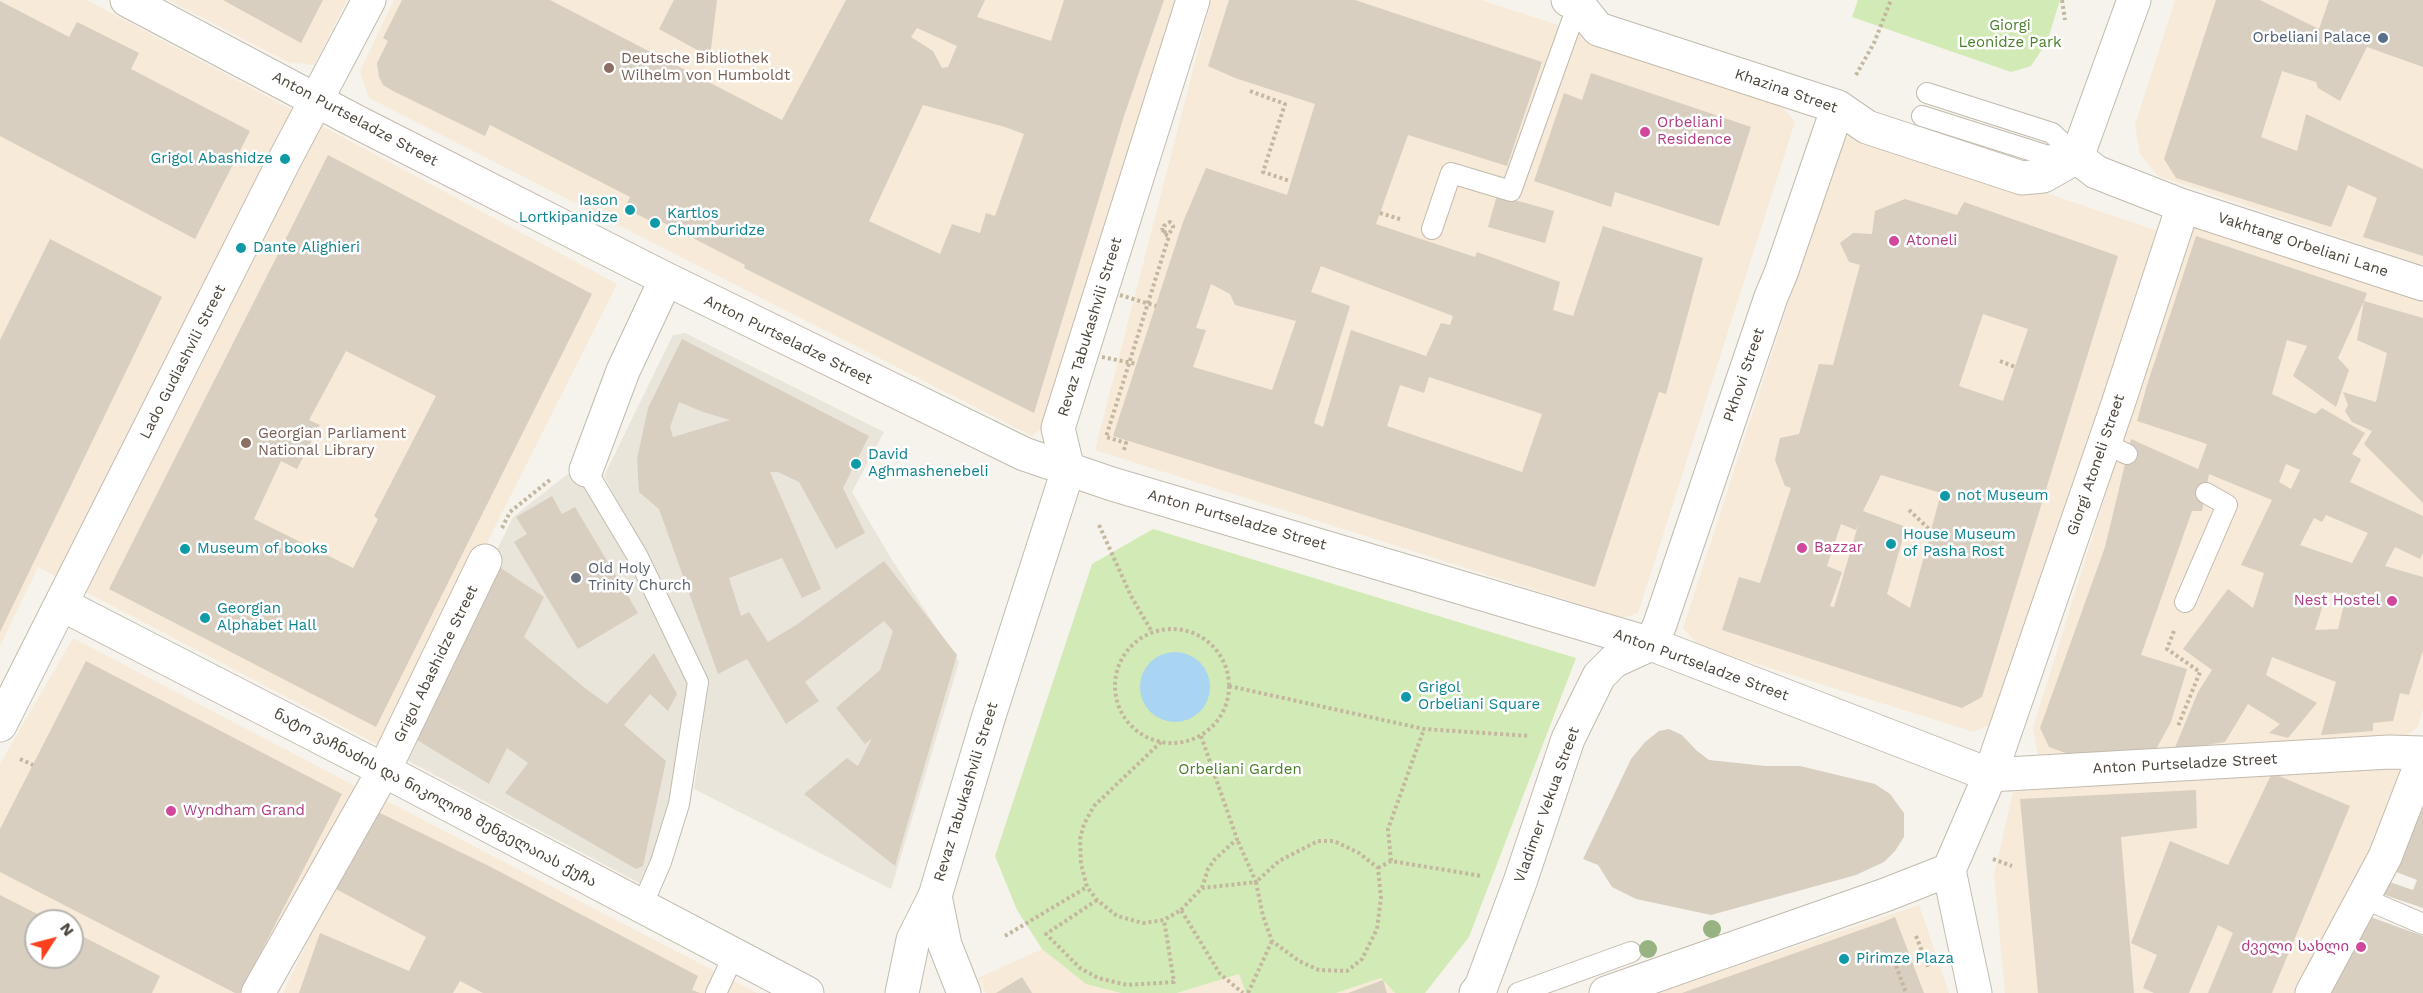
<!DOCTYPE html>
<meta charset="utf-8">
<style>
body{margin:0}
#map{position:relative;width:2423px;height:993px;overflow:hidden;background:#f6f3ec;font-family:"Work Sans",sans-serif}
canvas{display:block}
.north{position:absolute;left:24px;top:909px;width:60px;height:60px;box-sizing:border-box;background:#fff;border:2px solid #b7b4b0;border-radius:50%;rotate:54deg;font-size:16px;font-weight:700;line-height:24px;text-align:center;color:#4b4439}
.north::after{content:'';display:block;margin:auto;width:21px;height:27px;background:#fc3f1d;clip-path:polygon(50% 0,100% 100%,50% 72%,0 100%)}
</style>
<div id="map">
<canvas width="2423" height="993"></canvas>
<div class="north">N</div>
</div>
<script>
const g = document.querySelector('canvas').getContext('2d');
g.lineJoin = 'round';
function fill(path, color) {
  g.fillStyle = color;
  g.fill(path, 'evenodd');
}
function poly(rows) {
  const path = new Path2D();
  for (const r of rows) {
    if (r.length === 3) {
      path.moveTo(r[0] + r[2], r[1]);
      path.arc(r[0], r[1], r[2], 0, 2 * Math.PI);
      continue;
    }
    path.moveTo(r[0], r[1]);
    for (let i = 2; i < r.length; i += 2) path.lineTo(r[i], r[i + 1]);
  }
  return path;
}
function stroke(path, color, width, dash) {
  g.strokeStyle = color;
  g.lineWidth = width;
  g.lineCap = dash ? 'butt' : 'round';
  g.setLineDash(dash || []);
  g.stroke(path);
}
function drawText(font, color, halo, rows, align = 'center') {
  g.font = font + ' "Work Sans","Noto Sans Georgian",sans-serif';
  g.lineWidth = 5;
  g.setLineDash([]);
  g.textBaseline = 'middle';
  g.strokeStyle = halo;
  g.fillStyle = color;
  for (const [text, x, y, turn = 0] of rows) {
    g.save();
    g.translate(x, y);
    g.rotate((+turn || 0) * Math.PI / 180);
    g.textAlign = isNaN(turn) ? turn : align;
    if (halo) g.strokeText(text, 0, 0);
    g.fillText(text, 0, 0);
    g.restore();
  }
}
const residential = poly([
 [685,333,884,432,852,492,892,560,959,662,891,889,694,789,708,687,661,582,604,476,673,335],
 [574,469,630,556,696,687,674,811,641,884,397,755,513,517]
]);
const commercial = poly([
 [0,0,87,0,617,284,384,748,38,567,0,646],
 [168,0,347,0,314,65,288,62],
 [394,0,1180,0,1041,429,1032,436,369,98,360,71],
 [1211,0,1481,0,1583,33,1581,40,1780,104,1795,122,1638,613,1623,618,1095,450],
 [2175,0,2423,0,2423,265,2158,176,2140,154,2135,125],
 [1857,129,2161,232,1998,721,1974,732,1699,646,1683,628,1840,143],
 [2212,223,2423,290,2423,709,2418,727,2402,739,2038,756,2033,728,2188,229],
 [73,638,357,787,250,993,0,993,0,764],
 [36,921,72,921,72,957,36,957],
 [2389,766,2406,774,2300,993,2005,993,1994,875,2013,792,2272,767],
 [377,796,757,993,283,993],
 [1919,905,1949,993,1658,993],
 [1042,949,1086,984,1121,993,986,993,978,978],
 [1239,974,1246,993,1177,993],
 [1381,978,1395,993,1336,993]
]);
const green = poly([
 [1858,0,2060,0,2047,42,2031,66,2011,72,1852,17],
 [1153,529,1576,658,1469,937,1425,993,1395,993,1381,978,1336,993,1246,993,1239,974,1177,993,1121,993,1086,984,1042,949,1017,910,995,856,1092,564]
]);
const water = poly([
 [1175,687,35]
]);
const building = poly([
 [223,0,323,0,301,43],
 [402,0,550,0,782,120,846,0,985,0,977,17,1051,41,1064,0,1164,0,1124,116,1034,413,744,268,745,265,662,222,660,226,625,208,630,197,490,125,485,136,393,91,383,85,379,77,377,63,388,41,383,38],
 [917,28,957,46,948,67,942,68,933,51,911,37],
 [923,105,1005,127,1024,134,995,216,986,213,980,233,952,224,940,254,869,221],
 [674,0,717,0,710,57,659,29],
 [1229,0,1355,0,1542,62,1507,166,1408,135,1376,224,1475,257,1477,252,1560,282,1553,310,1573,316,1603,226,1703,258,1666,394,1659,392,1595,587,1113,436,1183,222,1206,168,1287,195,1315,104,1235,78,1208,66],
 [1321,266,1453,316,1450,325,1441,323,1426,356,1351,330,1323,427,1314,423,1350,306,1311,292],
 [1211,284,1230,294,1235,305,1296,321,1272,390,1193,367,1206,330,1196,328],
 [1429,377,1542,414,1522,472,1387,426,1400,385,1424,393],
 [2216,0,2260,0,2319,29,2329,0,2423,0,2423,67,2367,47,2340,101,2318,88,2316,82,2282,71,2261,137,2297,151,2306,114,2423,169,2423,256,2363,237,2377,198,2348,185,2331,227,2176,178,2164,159],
 [0,1,69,37,77,22,139,53,131,69,250,131,195,239,0,136],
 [1591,73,1751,127,1719,226,1615,192,1611,207,1534,181,1564,93,1582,100],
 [328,155,592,294,376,727,109,589],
 [346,351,436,396,374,516,378,519,353,568,254,519,281,461,297,469,320,425,309,420],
 [1497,195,1554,211,1545,243,1488,227],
 [1905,199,1957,215,1964,202,2118,256,1982,697,1962,708,1722,630,1739,577,1760,583,1791,488,1785,486,1775,460,1780,438,1799,434,1819,364,1833,365,1860,265,1849,262,1840,243,1853,233,1872,234,1875,211],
 [1983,314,2028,329,2003,401,1959,386],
 [1881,475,1941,493,1910,608,1887,594,1906,527,1863,511],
 [1859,522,1834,607,1830,606,1842,572,1827,566,1841,524,1856,530],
 [2196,236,2367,293,2364,301,2423,318,2423,503,2364,444,2372,431,2352,422,2345,411,2348,405,2343,392,2376,402,2387,353,2357,340,2364,301,2338,358,2349,370,2336,407,2293,376,2307,346,2287,340,2272,394,2315,414,2322,408,2365,433,2352,454,2361,459,2350,482,2423,516,2423,553,2420,559,2395,547,2385,566,2423,577,2423,650,2409,695,2400,693,2393,721,2373,723,2373,731,2321,735,2336,682,2272,657,2266,675,2317,703,2288,738,2269,733,2280,724,2248,704,2225,742,2174,750,2198,692,2212,670,2183,649,2228,589,2253,608,2264,573,2241,565,2272,500,2209,474,2202,511,2192,511,2141,655,2187,669,2171,722,2150,760,2082,759,2049,747,2040,728,2105,547,2131,439,2198,469,2207,444,2137,421,2147,385],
 [2286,464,2300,470,2291,489,2279,482],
 [2326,515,2368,533,2352,563,2300,545,2314,518,2322,522],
 [2327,592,2339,596,2347,592,2338,629,2315,630],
 [50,239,162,297,0,632,0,340],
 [682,339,869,436,843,488,865,533,836,549,799,482,778,472,770,472,821,589,802,598,782,558,729,578,741,616,749,612,768,642,796,625,884,561,957,655,895,866,804,794,847,758,858,766,872,738,865,744,836,708,880,670,893,631,884,621,805,682,819,701,786,724,747,659,718,674,659,509,639,492,637,459,648,408],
 [679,402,703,412,730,420,673,437,670,427],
 [552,496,562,514,575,507,638,613,578,649,514,542,527,534,516,517],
 [498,566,544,597,524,637,586,689,607,704,654,653,677,694,668,711,650,694,624,725,666,761,643,866,636,869,505,793,528,763,507,748,489,784,409,735],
 [86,661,342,794,240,993,235,993,0,872,0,829],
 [1669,729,1682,735,1696,750,1709,760,1766,766,1800,766,1875,784,1890,794,1904,813,1904,837,1895,851,1884,862,1856,875,1711,915,1636,899,1612,887,1598,865,1583,859,1631,759,1645,742,1659,731],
 [2272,773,2350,806,2272,993,2208,993,2233,933,2218,925,2189,993,2154,993,2143,988,2157,955,2131,943,2170,841,2228,865],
 [2423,787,2423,908,2376,892,2381,879,2413,890,2417,880,2386,868],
 [2196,790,2197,828,2121,837,2134,993,2038,993,2020,799],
 [374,810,489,866,698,976,692,990,700,993,483,993,460,981,453,993,299,993,320,933,409,971,426,937,336,889],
 [0,895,51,921,36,921,36,957,72,957,72,931,160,976,152,993,0,993],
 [2365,915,2423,936,2423,993,2321,993],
 [1895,917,1924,993,1682,993,1883,922],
 [1022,977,1032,993,996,993],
 [1383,980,1387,993,1348,993]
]);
const path = poly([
 [2062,0,2065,20],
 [1856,75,1874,43,1891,0],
 [1250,91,1285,104,1263,172,1290,181],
 [1380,213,1403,220],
 [2000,361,2015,367],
 [1124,450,1126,443,1106,437,1169,236,1163,233,1164,226,1170,222,1173,226,1173,229,1169,233,1166,233,1162,230,1162,228],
 [1909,510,1931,531],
 [1099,525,1131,596,1152,632],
 [502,528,510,512,551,479],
 [1172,686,57],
 [2174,631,2167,649,2200,672,2178,726],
 [1229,686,1424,729,1530,736],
 [1201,736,1237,839,1215,859,1208,869,1202,888],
 [1161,742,1094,806,1084,824,1080,839,1081,864,1087,887,1097,900,1117,916,1143,923,1164,920,1181,910,1220,974,1243,993],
 [20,759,33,765],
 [1318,841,1334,841,1359,853,1378,868,1381,898,1377,929,1362,959,1347,971,1319,970,1299,961,1272,941,1263,916,1256,882,1279,861,1318,841],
 [1993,859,2012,866],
 [1391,861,1388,829,1424,729],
 [1378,868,1391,861,1482,876],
 [1097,900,1046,934,1080,968,1098,978,1127,985,1174,982,1164,920],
 [1181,910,1202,888,1256,882,1237,839],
 [1005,936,1087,887],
 [1916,936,1929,969],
 [1894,960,1906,993],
 [1248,993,1272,941]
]);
const lane = poly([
 [1927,93,2052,133,2077,157],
 [1922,116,2045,155,2071,157],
 [1432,229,1451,173,1511,191,1578,4],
 [2103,443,2127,454],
 [586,470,638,557,698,682,679,804,661,862,642,906],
 [2185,602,2227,505,2206,493],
 [2363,898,2423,924],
 [716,993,734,955],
 [1518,993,1631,952]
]);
const street = poly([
 [127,0,357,122,666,279,1024,454,1112,484,1651,644,1990,775,2389,752,2423,753],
 [1568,0,1578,4,1598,29,1838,107,1867,127,2022,178,2043,176,2077,157],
 [2077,157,2096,172,2183,206,2423,284],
 [2077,157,2134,0],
 [586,470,623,371,666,279],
 [61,604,366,761,807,993],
 [0,725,285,159,369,0],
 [935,896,945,945,964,993],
 [258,993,384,770,485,561],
 [902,993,913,940,935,896,988,719,1068,470,1058,428,1193,0],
 [1476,993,1481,987,1520,882,1568,739,1599,676,1614,661,1651,644,1660,624,1771,297,1781,273,1838,107],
 [1606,993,1885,895,1949,870],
 [1975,993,1949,870,1990,775,2118,404,2183,206],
 [2312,993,2385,857,2423,759]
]);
const pathBridge = poly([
 [1120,295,1156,306],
 [1102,357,1137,364]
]);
const trees = [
 [1712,929],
 [1648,949]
];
const markers = [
 [2383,38,6,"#5c6f8a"],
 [609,68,6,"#8d6e63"],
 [1645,132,6,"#d1479c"],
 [285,159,6,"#0f9aa8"],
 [630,210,6,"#0f9aa8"],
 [655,223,6,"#0f9aa8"],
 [1894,241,6,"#d1479c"],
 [241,248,6,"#0f9aa8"],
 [246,443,6,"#8d6e63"],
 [856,464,6,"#0f9aa8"],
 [1945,496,6,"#0f9aa8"],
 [1891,544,6,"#0f9aa8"],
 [1802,548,6,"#d1479c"],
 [185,549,6,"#0f9aa8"],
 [576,578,6,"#6b7280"],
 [2392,601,6,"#d1479c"],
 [205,618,6,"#0f9aa8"],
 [1406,697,6,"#0f9aa8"],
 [171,811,6,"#d1479c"],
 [2361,947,6,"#d1479c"],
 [1844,959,6,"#0f9aa8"]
];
const parkNames = [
 ["Giorgi",2010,26],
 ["Leonidze Park",2010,43],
 ["Orbeliani Garden",1240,770]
];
const serviceNames = [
 ["Orbeliani Palace",2371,38]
];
const educationNames = [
 ["Deutsche Bibliothek",621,59],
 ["Wilhelm von Humboldt",621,76],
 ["Georgian Parliament",258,434],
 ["National Library",258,451]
];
const streetNames = [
 ["Khazina Street",1786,91,19],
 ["Anton Purtseladze Street",355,119,28],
 ["Vakhtang Orbeliani Lane",2303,245,18],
 ["Revaz Tabukashvili Street",1090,327,-73],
 ["Anton Purtseladze Street",788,340,26],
 ["Lado Gudiashvili Street",183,362,-63],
 ["Pkhovi Street",1744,375,-71],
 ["Giorgi Atoneli Street",2096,465,-71],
 ["Anton Purtseladze Street",1237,520,16],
 ["Grigol Abashidze Street",436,664,-64],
 ["Anton Purtseladze Street",1701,665,20],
 ["Anton Purtseladze Street",2185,764,-3],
 ["Revaz Tabukashvili Street",966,792,-73],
 ["ნატო ვაჩნაძის და ნიკოლოზ შენგელაიას ქუჩა",435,798,28],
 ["Vladimer Vekua Street",1547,805,-70]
];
const hotelNames = [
 ["Orbeliani",1657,123],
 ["Residence",1657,140],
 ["Atoneli",1906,241],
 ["Bazzar",1814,548],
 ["Nest Hostel",2380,601,"right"],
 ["Wyndham Grand",183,811],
 ["ძველი სახლი",2349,947,"right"]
];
const cultureNames = [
 ["Grigol Abashidze",273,159,"right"],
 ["Iason",618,201,"right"],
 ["Lortkipanidze",618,218,"right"],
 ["Kartlos",667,214],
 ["Chumburidze",667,231],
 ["Dante Alighieri",253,248],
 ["David",868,455],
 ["Aghmashenebeli",868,472],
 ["not Museum",1957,496],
 ["House Museum",1903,535],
 ["of Pasha Rost",1903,552],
 ["Museum of books",197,549],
 ["Georgian",217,609],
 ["Alphabet Hall",217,626],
 ["Grigol",1418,688],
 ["Orbeliani Square",1418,705],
 ["Pirimze Plaza",1856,959]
];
const worshipNames = [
 ["Old Holy",588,569],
 ["Trinity Church",588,586]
];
fill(residential, '#eae5da');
fill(commercial, '#f7ead8');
fill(green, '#d2eab5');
fill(water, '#a9d4f2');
fill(building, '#d8cfc1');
stroke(lane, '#c2bbae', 22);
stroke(street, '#c2bbae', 35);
stroke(path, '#c4b79f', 4, [3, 3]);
stroke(lane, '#fff', 20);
stroke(street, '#fff', 33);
stroke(pathBridge, '#c4b79f', 4, [3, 3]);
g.fillStyle = '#97b381';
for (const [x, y] of trees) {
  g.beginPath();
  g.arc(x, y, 9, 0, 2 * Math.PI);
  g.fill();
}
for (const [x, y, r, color] of markers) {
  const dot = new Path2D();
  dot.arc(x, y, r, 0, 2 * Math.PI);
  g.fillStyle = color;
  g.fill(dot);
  stroke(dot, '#fff', 2);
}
drawText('15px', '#4a7f2a', '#fff', parkNames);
drawText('15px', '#4e5e75', '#fff', serviceNames, 'right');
drawText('15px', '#785e54', '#fff', educationNames, 'left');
drawText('15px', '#4b4439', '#fff', streetNames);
drawText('15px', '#b23c85', '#fff', hotelNames, 'left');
drawText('15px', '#0d838f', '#fff', cultureNames, 'left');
drawText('15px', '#5b616d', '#fff', worshipNames, 'left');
</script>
